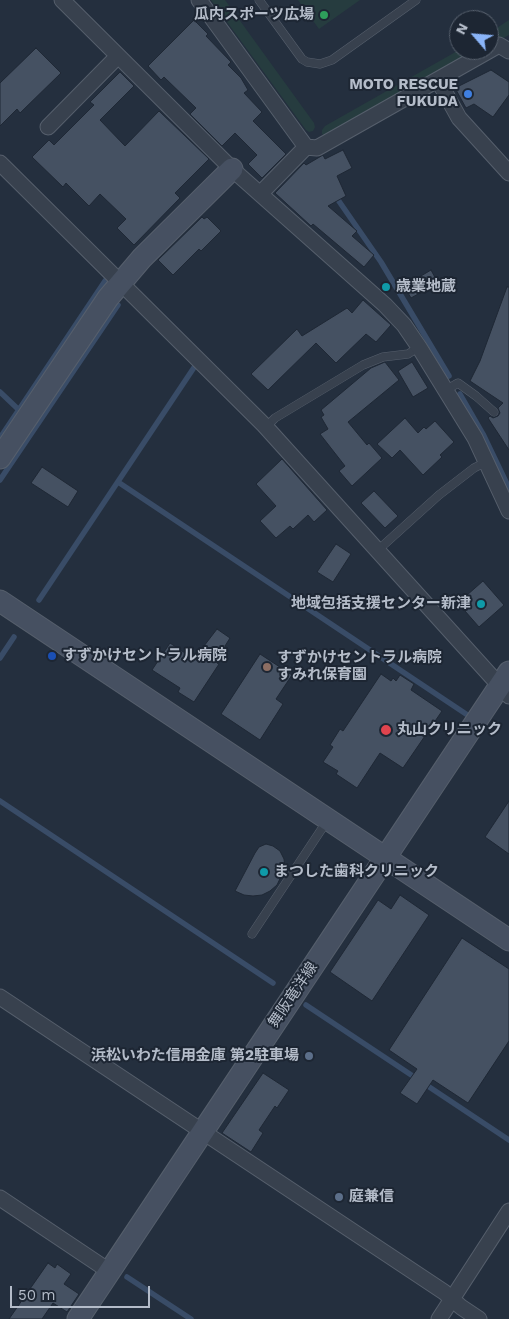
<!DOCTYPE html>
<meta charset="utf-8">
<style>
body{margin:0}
#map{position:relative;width:509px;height:1319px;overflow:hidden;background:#242f3e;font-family:"Work Sans",sans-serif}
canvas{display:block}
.north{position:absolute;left:449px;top:10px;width:50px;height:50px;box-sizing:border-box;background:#1d2633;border:1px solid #59626f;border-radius:50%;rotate:297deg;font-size:14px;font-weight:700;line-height:20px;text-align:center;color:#b4bcc9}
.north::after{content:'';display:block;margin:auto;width:18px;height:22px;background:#8ab4f8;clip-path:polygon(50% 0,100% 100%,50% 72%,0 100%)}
.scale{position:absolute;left:10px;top:1286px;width:140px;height:22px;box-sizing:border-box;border:2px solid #b4bcc9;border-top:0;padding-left:6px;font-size:15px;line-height:18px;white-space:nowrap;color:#b4bcc9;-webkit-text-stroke:4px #1d2633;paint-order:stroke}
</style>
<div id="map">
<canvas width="509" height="1319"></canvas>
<div class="north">N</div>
<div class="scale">50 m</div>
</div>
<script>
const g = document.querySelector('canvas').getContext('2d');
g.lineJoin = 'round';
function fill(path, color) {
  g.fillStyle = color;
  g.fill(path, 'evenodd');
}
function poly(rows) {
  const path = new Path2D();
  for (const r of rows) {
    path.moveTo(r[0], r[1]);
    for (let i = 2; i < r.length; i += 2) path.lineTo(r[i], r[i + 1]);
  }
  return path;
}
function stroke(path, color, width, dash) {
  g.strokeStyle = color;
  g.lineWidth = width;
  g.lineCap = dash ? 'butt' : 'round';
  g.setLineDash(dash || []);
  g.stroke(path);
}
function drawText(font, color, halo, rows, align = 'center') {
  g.font = font + ' "Work Sans","Noto Sans JP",sans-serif';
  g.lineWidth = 4;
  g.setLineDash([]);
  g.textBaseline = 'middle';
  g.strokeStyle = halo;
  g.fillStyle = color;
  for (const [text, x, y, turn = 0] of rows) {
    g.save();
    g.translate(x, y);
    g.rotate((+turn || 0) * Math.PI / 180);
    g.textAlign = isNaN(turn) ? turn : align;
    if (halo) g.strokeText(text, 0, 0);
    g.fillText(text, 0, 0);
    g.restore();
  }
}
const green = poly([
 [211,0,225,0,314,123,315,127,313,131,309,132,306,130],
 [298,0,360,0,319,29],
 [509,20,509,35,489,46,489,33],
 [459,50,482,50,326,136,322,134,322,130,325,126]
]);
const stream = poly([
 [334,194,381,262,449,376],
 [0,392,19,410],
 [460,394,483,434,509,488],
 [0,438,105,281],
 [0,480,118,305],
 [118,482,466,714],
 [39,600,195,366],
 [0,658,14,637],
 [0,801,273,983],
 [306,1005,509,1140],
 [127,1277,191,1319]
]);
const building = poly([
 [194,20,208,34,206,36,231,62,228,65,241,78,248,90,244,93,262,112,253,121,286,154,262,178,248,164,257,155,235,133,222,146,190,114,196,108,164,77,161,80,148,66,194,20],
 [36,48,61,73,20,113,17,109,0,126,0,83,36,48],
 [491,70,509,82,509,95,493,117,474,104,466,108,455,88,491,70],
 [120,72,134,86,100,120,125,146,159,111,209,159,175,193,180,198,134,245,117,228,126,219,100,194,89,206,66,183,63,187,32,157,49,140,54,145,94,105,90,102,120,72],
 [343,150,352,168,337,176,346,196,328,206,357,231,352,236,374,255,364,267,313,224,311,226,275,193,304,163,306,165,323,155,325,159,343,150],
 [202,217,204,219,207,217,221,231,201,251,199,249,173,275,158,260,202,217],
 [431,270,438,283,411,298,404,286,431,270],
 [507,287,509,287,509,450,488,418,490,416,493,418,498,416,500,413,498,408,503,403,470,381,480,361,507,287],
 [363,300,391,325,376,342,366,334,336,363,316,343,268,390,251,374,297,329,302,336,347,308,352,313,363,300],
 [385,362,399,380,348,422,367,445,369,443,382,458,352,486,339,471,345,466,320,434,328,429,321,417,324,415,321,410,371,368,385,362],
 [412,362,428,388,413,397,398,371,412,362],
 [405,418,418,433,424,427,426,429,435,421,454,442,440,455,442,457,423,475,400,450,392,458,377,444,405,418],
 [282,459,327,510,314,522,308,515,293,529,290,526,276,538,260,521,276,506,256,484,282,459],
 [42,467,78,491,68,507,31,483,42,467],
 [374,491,398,516,385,528,361,503,374,491],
 [336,544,351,554,333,582,317,572,336,544],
 [483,581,504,605,479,627,458,603,483,581],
 [217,629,230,638,225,646,228,648,217,663,219,664,194,702,178,692,180,688,152,670,170,643,194,659,217,629],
 [260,654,292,675,276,699,283,704,260,740,221,714,260,654],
 [381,674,391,681,393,678,396,681,400,675,414,684,411,690,442,711,403,768,380,753,357,788,336,774,338,771,323,762,333,747,330,745,340,729,343,731,381,674],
 [509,801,509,854,485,837,509,801],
 [266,844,273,846,280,851,284,859,285,868,277,885,270,891,262,895,253,896,244,895,235,891,255,853,259,847,266,844],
 [400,895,429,915,372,1001,330,972,378,900,391,909,400,895],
 [462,938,509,969,509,1041,468,1103,433,1080,417,1104,400,1093,417,1069,389,1050,462,938],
 [263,1073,289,1090,277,1108,275,1106,259,1130,263,1133,251,1152,222,1133,263,1073],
 [48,1263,55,1268,57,1264,71,1274,64,1284,79,1294,67,1312,53,1303,42,1319,9,1319,48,1263]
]);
const lane = poly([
 [259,0,302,59,307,62,320,64,332,60,416,0],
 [446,390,458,383,476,396,494,412],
 [266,427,275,418,363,365,383,357,408,354,419,347],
 [378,550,439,495,474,468,486,462],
 [252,934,327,821]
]);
const street = poly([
 [62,0,232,169,385,305,404,325,419,347,475,438,509,511],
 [199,0,306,147,317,148,499,45,509,51],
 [438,80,459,118,509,173],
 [48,127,118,56],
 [0,163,264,425,509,696],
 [260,194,306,147],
 [0,997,444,1292,461,1307,479,1319],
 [0,1198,109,1271],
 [439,1319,509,1211]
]);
const secondary = poly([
 [0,458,108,298,142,258,232,169],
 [0,601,509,940],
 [78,1319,509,672]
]);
const markers = [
 [324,15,5,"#2e9e5b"],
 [468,94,5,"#3f7fe0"],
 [386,287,5,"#0f9aa8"],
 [481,604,5,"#0f9aa8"],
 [52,656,5,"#1a4fb4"],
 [267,667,5,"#8d6e63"],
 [386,730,6,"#e0444e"],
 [264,872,5,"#0f9aa8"],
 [309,1056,5,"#5c6f8a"],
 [339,1197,5,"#5c6f8a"]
];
const poiNames = [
 ["瓜内スポーツ広場",314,15,"right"],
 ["MOTO RESCUE",458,85,"right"],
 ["FUKUDA",458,102,"right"],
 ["歳業地蔵",396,287],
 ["地域包括支援センター新津",471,604,"right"],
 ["すずかけセントラル病院",62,656],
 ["すずかけセントラル病院",277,658],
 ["すみれ保育園",277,675],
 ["丸山クリニック",397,730],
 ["まつした歯科クリニック",274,872],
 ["浜松いわた信用金庫 第2駐車場",299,1056,"right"],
 ["庭兼信",349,1197]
];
const streetNames = [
 ["舞阪竜洋線",293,995,-56]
];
fill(green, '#263c3f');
stroke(stream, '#394c67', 5.5);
fill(building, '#455162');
stroke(building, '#1f2835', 1);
stroke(lane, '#565f6c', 9);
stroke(street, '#565f6c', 17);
stroke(secondary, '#565f6c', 23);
stroke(lane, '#38414e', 8);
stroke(street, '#38414e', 15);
stroke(secondary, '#465061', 21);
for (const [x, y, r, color] of markers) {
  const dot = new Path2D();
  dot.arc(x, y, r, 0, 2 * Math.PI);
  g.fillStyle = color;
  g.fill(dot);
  stroke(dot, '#1d2633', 2);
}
drawText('bold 15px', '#b4bcc9', '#1d2633', poiNames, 'left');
drawText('15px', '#b4bcc9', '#1d2633', streetNames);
</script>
